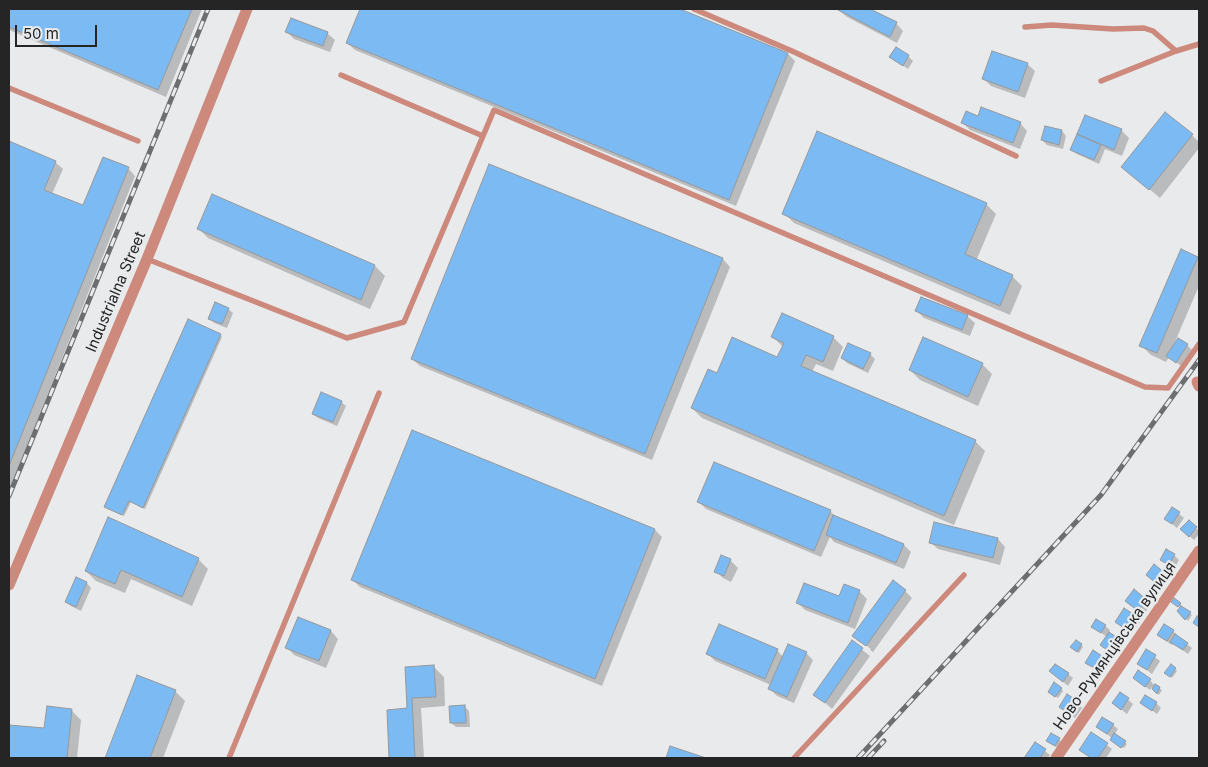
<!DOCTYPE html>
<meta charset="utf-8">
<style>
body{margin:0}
#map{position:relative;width:1208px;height:767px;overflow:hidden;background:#e8eaec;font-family:Inter,sans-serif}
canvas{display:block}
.frame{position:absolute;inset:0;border:10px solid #252526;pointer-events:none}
.scale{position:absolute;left:15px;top:25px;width:82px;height:22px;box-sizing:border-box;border:2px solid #252526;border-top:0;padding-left:6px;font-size:15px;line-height:18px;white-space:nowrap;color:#252526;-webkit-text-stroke:4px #e8eaec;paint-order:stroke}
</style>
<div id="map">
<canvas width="1208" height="767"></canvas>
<div class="frame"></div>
<div class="scale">50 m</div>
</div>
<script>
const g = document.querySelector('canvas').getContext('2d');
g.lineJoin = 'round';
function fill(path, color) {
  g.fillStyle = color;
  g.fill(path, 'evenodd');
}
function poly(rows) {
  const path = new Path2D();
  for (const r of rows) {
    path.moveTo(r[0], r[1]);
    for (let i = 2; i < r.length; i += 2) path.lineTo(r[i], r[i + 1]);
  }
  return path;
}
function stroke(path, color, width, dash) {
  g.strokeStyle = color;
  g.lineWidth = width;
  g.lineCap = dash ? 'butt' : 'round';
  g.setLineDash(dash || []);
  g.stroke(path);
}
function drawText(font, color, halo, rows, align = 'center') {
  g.font = font + ' Inter,sans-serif';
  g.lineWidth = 4.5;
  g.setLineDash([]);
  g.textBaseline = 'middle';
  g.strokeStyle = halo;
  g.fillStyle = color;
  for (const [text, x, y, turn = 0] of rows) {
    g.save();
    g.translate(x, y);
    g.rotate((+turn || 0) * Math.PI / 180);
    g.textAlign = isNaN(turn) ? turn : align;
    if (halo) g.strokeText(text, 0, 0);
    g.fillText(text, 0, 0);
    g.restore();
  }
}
const shadow = poly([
 [9,9,202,9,166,97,9,30],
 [361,9,677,9,788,54,795,61,736,206,355,50,347,43],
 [840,9,867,9,896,23,903,31,897,43,847,17,839,10],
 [287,32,327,33,335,40,330,52,294,39],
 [908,56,913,61,908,69,891,57],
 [1027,64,1035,71,1025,98,991,86,984,79],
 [978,117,1020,123,1027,131,1020,149,970,130,963,123],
 [1121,130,1129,138,1122,156,1105,149,1099,164,1077,154,1072,149,1082,138,1078,134],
 [1062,131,1066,136,1063,149,1047,145,1042,140],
 [1192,135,1199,142,1199,148,1160,198,1123,167],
 [9,143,55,162,63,169,52,194,84,207,128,168,135,176,9,491],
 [490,165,723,259,730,267,652,460,420,366,412,359],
 [212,196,375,266,385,276,370,309,208,238,198,228],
 [986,204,996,214,976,261,1012,276,1022,286,1010,315,794,223,784,213],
 [1197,258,1199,260,1199,286,1174,344,1187,345,1192,350,1181,366,1169,357,1166,362,1151,355,1141,345],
 [228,309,233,313,227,328,214,323,210,318],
 [917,311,967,316,975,323,970,336,924,318],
 [220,335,222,337,145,509,131,502,124,516,108,509,106,507],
 [773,337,833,337,843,347,833,371,816,364,812,372,975,441,985,451,954,525,702,418,692,408,778,358,783,347],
 [870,354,875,359,868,373,847,363,842,358],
 [982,364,992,374,978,406,920,380,910,370],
 [341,402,346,406,337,426,318,418,313,414],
 [413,432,655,530,662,537,602,686,360,587,353,580],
 [699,502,830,511,836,517,904,545,911,552,904,569,834,542,830,537,821,557,706,509],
 [1172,508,1184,518,1177,528,1166,519],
 [1189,522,1199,531,1199,534,1194,540,1187,534],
 [998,539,1005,547,1000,565,938,549,930,542],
 [1174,555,1179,560,1174,569,1162,560],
 [198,559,208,569,192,606,131,579,125,593,96,581,86,571],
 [730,560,738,568,731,582,723,578,716,571],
 [1165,575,1169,579,1162,588,1152,579],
 [77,579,87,583,91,588,81,611,71,606,66,602],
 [859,591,867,599,855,629,805,610,798,603,840,598],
 [905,591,912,598,873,652,870,650,871,649,860,641,860,643,854,636],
 [1146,601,1151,605,1143,615,1131,605],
 [1174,603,1180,604,1182,606,1181,607,1192,615,1188,621,1179,611,1181,608],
 [1135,617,1140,622,1132,633,1121,626],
 [298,618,331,631,338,639,326,668,294,655,287,647],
 [1105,626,1110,630,1108,633,1122,645,1115,655,1101,645,1107,637,1093,627],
 [1173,631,1178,636,1177,637,1192,648,1188,654,1173,643,1172,645,1163,639,1158,635],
 [852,642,870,656,832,709,815,694],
 [1081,645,1083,647,1079,653,1074,649],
 [777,650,783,657,806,653,813,660,794,703,777,696,769,688,771,685,715,661,708,654],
 [1147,651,1160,661,1152,674,1139,664],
 [1104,659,1109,663,1103,674,1087,662],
 [1171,666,1177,671,1172,678,1168,675],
 [434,667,444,677,445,706,421,708,424,758,390,758,388,711,408,710,406,668],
 [1050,671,1068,674,1073,678,1068,686],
 [138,677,175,691,185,701,163,758,106,758],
 [1134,678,1150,680,1154,685,1162,690,1159,695,1152,687,1150,690],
 [1061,689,1063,691,1058,698,1051,694],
 [1120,693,1133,704,1127,714,1113,703],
 [1078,703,1082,708,1075,718,1065,711],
 [1142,703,1156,703,1161,708,1157,714],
 [465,707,469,711,470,727,456,727,451,723],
 [71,710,81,720,77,758,9,758,10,726,46,730],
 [1113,725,1118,729,1114,735,1127,744,1124,748,1113,742,1112,738,1097,727],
 [1091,733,1112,749,1106,758,1091,758,1080,750],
 [1059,739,1063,744,1060,750,1048,741],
 [1035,743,1050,755,1048,758,1025,758]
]);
const building = poly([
 [9,9,192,9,158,90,9,27,9,9],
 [360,9,680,9,788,53,729,200,346,43,360,9],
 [839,9,870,9,897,22,890,37,838,10,839,9],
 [291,18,328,32,323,46,285,32,291,18],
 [896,47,909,55,903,66,889,57,896,47],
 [992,51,1028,63,1018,92,982,79,992,51],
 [981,107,1021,122,1013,143,961,123,966,111,978,116,981,107],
 [1165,112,1193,134,1149,190,1121,167,1165,112],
 [1085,115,1122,129,1114,150,1077,134,1085,115],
 [1045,126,1062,130,1059,145,1041,140,1045,126],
 [817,131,987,203,965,254,1013,275,1000,306,782,214,817,131],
 [1077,134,1101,145,1094,160,1070,150,1077,134],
 [9,141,56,161,44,190,83,205,103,157,129,167,9,466,9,141],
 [489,164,723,258,645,454,411,359,489,164],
 [212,194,375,265,361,300,197,229,212,194],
 [1181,249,1198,257,1157,353,1139,346,1181,249],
 [921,297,968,315,962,330,915,311,921,297],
 [215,302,229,308,222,324,208,319,215,302],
 [782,313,834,336,823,362,806,355,801,366,976,440,944,516,691,408,708,369,717,373,732,337,777,357,784,343,771,337,782,313],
 [188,319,221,334,143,508,129,501,122,515,104,507,188,319],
 [923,337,983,363,968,397,909,370,923,337],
 [1178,338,1188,344,1176,363,1166,356,1178,338],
 [848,343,871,353,863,369,841,358,848,343],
 [321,392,342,401,333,422,312,414,321,392],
 [412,430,655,529,595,679,351,580,412,430],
 [714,462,831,510,814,551,697,502,714,462],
 [1172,507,1180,512,1172,524,1164,519,1172,507],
 [833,515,904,544,896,563,826,535,833,515],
 [108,517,199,558,182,597,121,570,115,584,85,571,108,517],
 [1189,520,1197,527,1189,537,1180,529,1189,520],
 [934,522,998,538,993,558,929,543,934,522],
 [1166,549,1175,554,1169,565,1160,560,1166,549],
 [721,555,731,559,724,576,714,572,721,555],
 [1154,564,1166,574,1157,584,1146,575,1154,564],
 [76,577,87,582,76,607,65,602,76,577],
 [893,580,906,590,866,646,852,636,893,580],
 [804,583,839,596,844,584,860,590,848,623,796,603,804,583],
 [1134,589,1147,600,1138,611,1125,601,1134,589],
 [1174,598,1181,603,1178,607,1171,602,1174,598],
 [1181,606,1191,612,1185,620,1177,611,1181,606],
 [1124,608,1136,616,1127,630,1115,622,1124,608],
 [1197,616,1199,617,1199,627,1193,623,1197,616],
 [298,617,331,630,319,661,285,648,298,617],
 [1096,619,1106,625,1101,633,1091,627,1096,619],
 [719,624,778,649,765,679,706,654,719,624],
 [1164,624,1174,630,1167,641,1157,635,1164,624],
 [1109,632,1119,639,1110,652,1100,645,1109,632],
 [1175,634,1188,643,1183,650,1170,642,1175,634],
 [852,640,863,648,825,703,813,695,852,640],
 [1076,640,1082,644,1077,652,1070,647,1076,640],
 [788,644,807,652,787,697,768,689,788,644],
 [1146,649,1156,655,1147,670,1137,664,1146,649],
 [1093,650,1105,658,1098,670,1085,663,1093,650],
 [1055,664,1069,673,1063,682,1049,671,1055,664],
 [1171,664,1176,668,1170,677,1164,673,1171,664],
 [434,665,436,697,412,698,415,758,389,758,387,710,407,708,405,667,434,665],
 [1138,670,1151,679,1145,687,1133,678,1138,670],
 [137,675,176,690,150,758,105,758,137,675],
 [1054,682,1062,688,1055,697,1048,692,1054,682],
 [1155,684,1160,687,1157,694,1152,689,1155,684],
 [1120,692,1129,698,1121,710,1112,703,1120,692],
 [1067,694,1079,702,1070,715,1059,707,1067,694],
 [1145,695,1157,702,1152,711,1140,703,1145,695],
 [465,705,466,723,450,723,449,706,465,705],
 [47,706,72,709,67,758,9,758,9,725,44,728,47,706],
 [1102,717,1114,724,1107,734,1096,727,1102,717],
 [1091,732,1108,743,1098,758,1091,758,1079,750,1091,732],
 [1051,733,1060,738,1055,746,1046,741,1051,733],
 [1114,733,1126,741,1121,748,1110,740,1114,733],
 [1035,742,1046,749,1040,758,1024,758,1035,742],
 [670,746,706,758,666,758,670,746]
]);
const lane = poly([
 [694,9,792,51,1016,156],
 [1025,27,1052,25,1113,29,1144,28,1153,31,1176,51],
 [341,75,483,136,494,110,1145,387,1168,388,1199,344],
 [1101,81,1176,51,1199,44],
 [9,88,138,141],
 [147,259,347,338,404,322,483,136],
 [229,758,379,393],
 [794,758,964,575]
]);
const street = poly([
 [1197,382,1199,386],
 [9,585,147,259,247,9],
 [1056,758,1199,551]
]);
const rail = poly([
 [9,496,208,9],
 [858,758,1101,495,1199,360],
 [868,758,884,741]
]);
const streetNames = [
 ["Industrialna Street",116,292,-67],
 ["Ново-Румянцівська вулиця",1115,646,-55]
];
fill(shadow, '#0003');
fill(building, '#7bbaf2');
stroke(building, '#96989a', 1);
stroke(lane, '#cc897c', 5.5);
stroke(street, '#cc897c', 11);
stroke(rail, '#6d6e6f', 5);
stroke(rail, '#e8eaec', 3, [9]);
drawText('15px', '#252526', '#e8eaec', streetNames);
</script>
